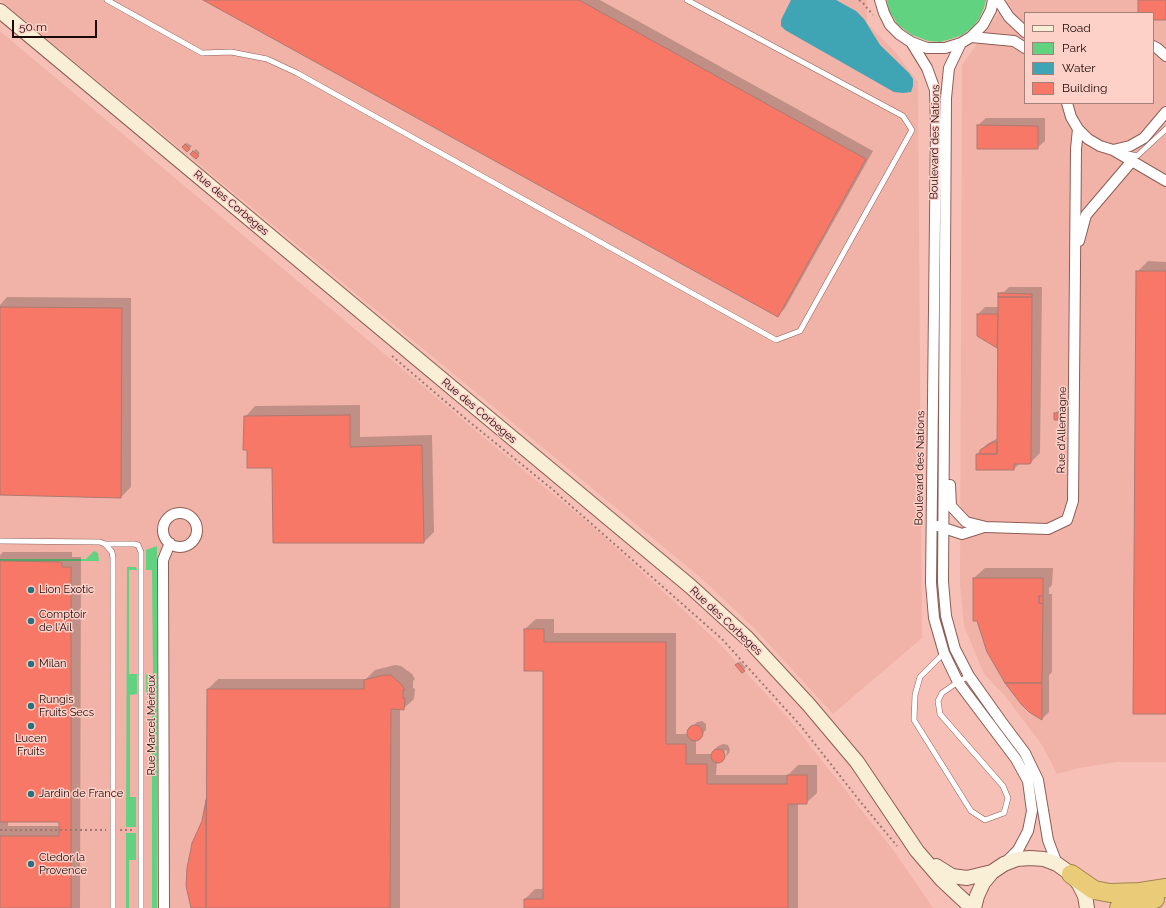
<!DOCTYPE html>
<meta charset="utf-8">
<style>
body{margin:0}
#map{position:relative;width:1166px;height:908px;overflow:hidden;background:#f7c0b6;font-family:Raleway,sans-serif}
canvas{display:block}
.legend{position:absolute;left:1024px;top:12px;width:130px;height:92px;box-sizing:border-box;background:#fdd0c8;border:1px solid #a3817b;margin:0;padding:5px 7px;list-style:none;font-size:12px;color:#1c0a08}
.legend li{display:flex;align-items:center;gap:8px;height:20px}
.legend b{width:20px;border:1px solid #a3817b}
.scale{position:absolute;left:12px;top:20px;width:85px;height:18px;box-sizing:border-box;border:2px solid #1c0a08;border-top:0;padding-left:5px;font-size:12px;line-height:14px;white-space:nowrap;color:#1c0a08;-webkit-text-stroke:3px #fdd0c8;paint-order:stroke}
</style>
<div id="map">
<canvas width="1166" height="908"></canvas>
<ul class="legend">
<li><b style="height:5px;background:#f8efd6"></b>Road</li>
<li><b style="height:11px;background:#61d27f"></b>Park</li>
<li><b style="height:11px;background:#3fa4b4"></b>Water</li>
<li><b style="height:11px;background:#f77866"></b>Building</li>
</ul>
<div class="scale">50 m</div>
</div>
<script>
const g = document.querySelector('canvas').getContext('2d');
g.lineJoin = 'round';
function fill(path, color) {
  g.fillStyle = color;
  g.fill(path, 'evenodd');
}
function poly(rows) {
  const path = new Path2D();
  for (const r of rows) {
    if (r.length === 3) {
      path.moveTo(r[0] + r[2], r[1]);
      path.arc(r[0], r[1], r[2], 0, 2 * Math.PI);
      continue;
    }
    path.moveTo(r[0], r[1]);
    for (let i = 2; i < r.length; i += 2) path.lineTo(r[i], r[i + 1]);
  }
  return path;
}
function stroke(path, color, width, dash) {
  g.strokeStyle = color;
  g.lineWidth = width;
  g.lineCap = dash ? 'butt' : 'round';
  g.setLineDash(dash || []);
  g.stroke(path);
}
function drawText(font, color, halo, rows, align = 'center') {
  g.font = font + ' Raleway,sans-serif';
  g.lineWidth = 3;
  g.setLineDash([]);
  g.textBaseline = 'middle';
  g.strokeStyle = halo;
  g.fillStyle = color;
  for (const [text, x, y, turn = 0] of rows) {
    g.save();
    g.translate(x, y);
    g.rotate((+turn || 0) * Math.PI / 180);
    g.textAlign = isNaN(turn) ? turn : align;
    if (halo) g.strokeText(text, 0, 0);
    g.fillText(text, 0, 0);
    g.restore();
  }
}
const built = poly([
 [0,0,867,0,867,23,896,53,918,82,922,638,833,714,756,630,701,578],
 [1008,0,1166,0,1166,762,1117,762,1079,768,1057,774,1042,745,1005,696,984,674,964,626,960,585,962,65],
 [1025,13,1153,13,1153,103,1025,103],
 [0,31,481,435,593,527,716,640,788,718,894,851,933,908,0,908]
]);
const green = poly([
 [887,0,986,0,984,8,979,19,972,28,962,35,951,39,940,42,928,41,912,35,898,25,889,10],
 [157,546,157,908,152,908,152,695,146,694,146,674,153,674,152,570,146,570,146,550],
 [94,551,98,553,99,561,0,561,0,559,86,559],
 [127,567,136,567,137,570,129,570,129,674,137,674,137,694,130,695,130,797,136,797,136,827,126,827],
 [126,833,136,833,136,860,129,860,129,908,126,908]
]);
const water = poly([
 [791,0,836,0,856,11,864,19,880,45,909,73,913,79,913,86,911,92,903,93,894,92,785,30,781,26,781,20]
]);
const shadow = poly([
 [205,0,600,0,873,151,785,308,778,316],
 [986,118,1045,118,1045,141,1037,148,978,125],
 [187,143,192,146,187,151,183,147],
 [196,149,200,153,196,158,191,154],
 [1148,261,1166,262,1166,713,1137,272],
 [1009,287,1042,287,1040,453,1030,463,1020,463,1014,469,977,454,987,444,998,438,998,348,978,336,978,314,985,307,999,307,999,294,1001,292,1004,292],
 [7,297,131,298,131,487,121,497,0,494,0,305],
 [360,405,360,437,432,435,434,532,424,542,273,467,245,417,255,406],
 [1058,411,1060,411,1060,417,1058,419,1055,419,1055,413],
 [3,552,72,552,72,557,81,557,80,908,0,908,0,555],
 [8,821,60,821,60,826,8,826],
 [985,568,1053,568,1052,585,1049,588,1049,594,1052,594,1052,672,1049,675,1049,712,1042,719,974,578],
 [536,619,554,619,554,633,676,633,676,734,689,734,689,730,697,722,702,721,706,724,706,730,696,739,696,754,712,754,713,751,718,746,723,744,728,745,730,750,729,753,726,756,727,751,725,750,724,757,725,757,717,762,716,775,788,775,798,765,817,765,817,793,806,803,798,803,798,908,525,908,525,899,535,889,544,889,544,670,525,629],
 [740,661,746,668,742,671,737,665],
 [395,665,401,666,412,674,415,679,413,681,413,688,415,689,414,699,403,709,400,709,400,908,192,908,203,821,207,805,208,689,218,679,366,679,375,670]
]);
const building = poly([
 [203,0,579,0,866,159,778,317,203,0],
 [1138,0,1166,0,1166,20,1153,20,1153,13,1138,13,1138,0],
 [977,125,1038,126,1038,149,977,149,977,125],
 [185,144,190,149,187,152,182,147,185,144],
 [193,151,199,156,196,159,190,154,193,151],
 [1136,271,1166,271,1166,714,1133,714,1136,271],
 [998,293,1032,294,1032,297,998,297,998,293],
 [998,297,1032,297,1031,463,1029,464,1014,464,1014,470,976,470,976,454,997,454,998,297],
 [0,307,122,308,121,498,0,495,0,307],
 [977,314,998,314,997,348,977,336,977,314],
 [1054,413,1058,413,1058,420,1054,420,1054,413],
 [350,415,350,447,422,445,424,543,273,543,272,468,247,468,247,450,243,450,244,416,350,415],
 [993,442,997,442,997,454,980,454,980,450,993,442],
 [0,561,62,562,62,567,71,567,71,908,0,908,0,836,59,836,59,822,0,822,0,561],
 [973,578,1043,578,1043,596,1039,596,1039,603,1043,604,1042,683,1005,683,987,652,977,621,973,621,973,578],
 [1039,596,1043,596,1043,604,1039,603,1039,596],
 [524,629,544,629,544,642,666,642,666,744,686,744,686,764,707,764,707,784,787,784,787,775,807,775,807,804,788,804,788,908,524,908,524,899,543,899,543,671,524,671,524,629],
 [738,663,745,671,742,673,735,665,738,663],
 [384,675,391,675,394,678,401,684,405,690,403,690,403,698,405,698,404,710,391,709,390,908,206,908,207,689,364,689,364,680,384,675],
 [1005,683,1042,683,1042,720,1029,712,1021,704,1005,683],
 [695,733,8],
 [718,756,7],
 [206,800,206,908,191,908,186,886,187,868,192,843,202,821,206,800]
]);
const path = poly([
 [859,0,863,3,873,15],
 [392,356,466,419,552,489,722,639,800,725,859,800,897,846],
 [0,830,106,830],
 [120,830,134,830]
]);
const lane = poly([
 [107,0,202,53,231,52,267,59,297,73,776,340,800,331,912,130,903,116,687,0],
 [1124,153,1137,156,1166,129],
 [0,541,100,542,105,544,112,552,113,558,113,908],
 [105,544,134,544,138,545,141,552,141,908],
 [944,653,920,677,915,695,914,720,971,811,985,820,1004,813,1008,798,1003,786,940,714,938,701,942,693,958,682,969,676]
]);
const street = poly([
 [880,0,884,13,890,25,899,34,911,42,927,48,945,48,961,43,971,37,983,25,991,10,993,0],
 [998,0,1009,17,1025,32],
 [971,37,1014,41,1025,48],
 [911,42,927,68,935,90,936,125,931,583,934,618,944,653,958,682,1016,759,1028,781,1032,811,1028,831,1018,850,1007,861],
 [961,43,949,68,946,98,943,582,946,616,955,649,969,676,1001,721,1025,753,1038,780,1048,840,1057,864],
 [1153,46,1157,48,1166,56],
 [1067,103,1071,117,1078,129,1088,139,1100,146,1113,150,1130,146,1144,138,1166,112],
 [1113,150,1166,181],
 [1079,241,1086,215,1132,161],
 [950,485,951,506,966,522,986,527,1048,529,1067,520,1073,501,1076,149,1078,129],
 [180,530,17],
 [938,526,962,534,984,527],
 [164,908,163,560,170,543]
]);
const secondary = poly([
 [0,11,690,586,747,638,809,705,857,762,917,851,942,880,972,908],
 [936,866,952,876,967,878,992,872],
 [974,908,977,896,983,883,992,872,1004,864,1017,859,1030,858,1044,859,1057,864,1071,874,1079,884,1085,896,1087,908]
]);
const highway = poly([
 [1071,874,1094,890,1110,893,1140,892,1166,888],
 [1119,908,1155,899]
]);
const markers = [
 [31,590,4,"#29717d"],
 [31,621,4,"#29717d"],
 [31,664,4,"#29717d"],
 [31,706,4,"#29717d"],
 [31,726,4,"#29717d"],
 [31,794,4,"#29717d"],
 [31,864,4,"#29717d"]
];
const streetNames = [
 ["Boulevard des Nations",935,142,-89],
 ["Rue des Corbeges",231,203,40],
 ["Rue des Corbeges",479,411,40],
 ["Rue d'Allemagne",1062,430,-89],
 ["Boulevard des Nations",920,468,-89],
 ["Rue des Corbeges",726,621,43],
 ["Rue Marcel Mérieux",152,725,-90]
];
const poiNames = [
 ["Lion Exotic",39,590],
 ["Comptoir",39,615],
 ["de l'Ail",39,628],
 ["Milan",39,664],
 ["Rungis",39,700],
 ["Fruits Secs",39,713],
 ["Lucen",31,739,"center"],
 ["Fruits",31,752,"center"],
 ["Jardin de France",39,794],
 ["Cledor la",39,858],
 ["Provence",39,871]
];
fill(built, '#f1b3a8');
fill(green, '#61d27f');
fill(water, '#3fa4b4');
fill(shadow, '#0003');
fill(building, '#f77866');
stroke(building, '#ad7a72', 1);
stroke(lane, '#8d5d55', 6);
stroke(street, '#8d5d55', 12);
stroke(secondary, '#8d5d55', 16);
stroke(highway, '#a18751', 20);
stroke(path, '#a07770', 2, [2, 3]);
stroke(lane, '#fff', 5);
stroke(street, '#fff', 10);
stroke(secondary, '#f8efd6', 14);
stroke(highway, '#e9cb78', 18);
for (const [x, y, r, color] of markers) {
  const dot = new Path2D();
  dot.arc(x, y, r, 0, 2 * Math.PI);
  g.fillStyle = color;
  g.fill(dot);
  stroke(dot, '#fdd0c8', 1.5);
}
drawText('11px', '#1c0a08', '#fdd0c8', streetNames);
drawText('11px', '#1c0a08', '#fdd0c8', poiNames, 'left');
</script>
